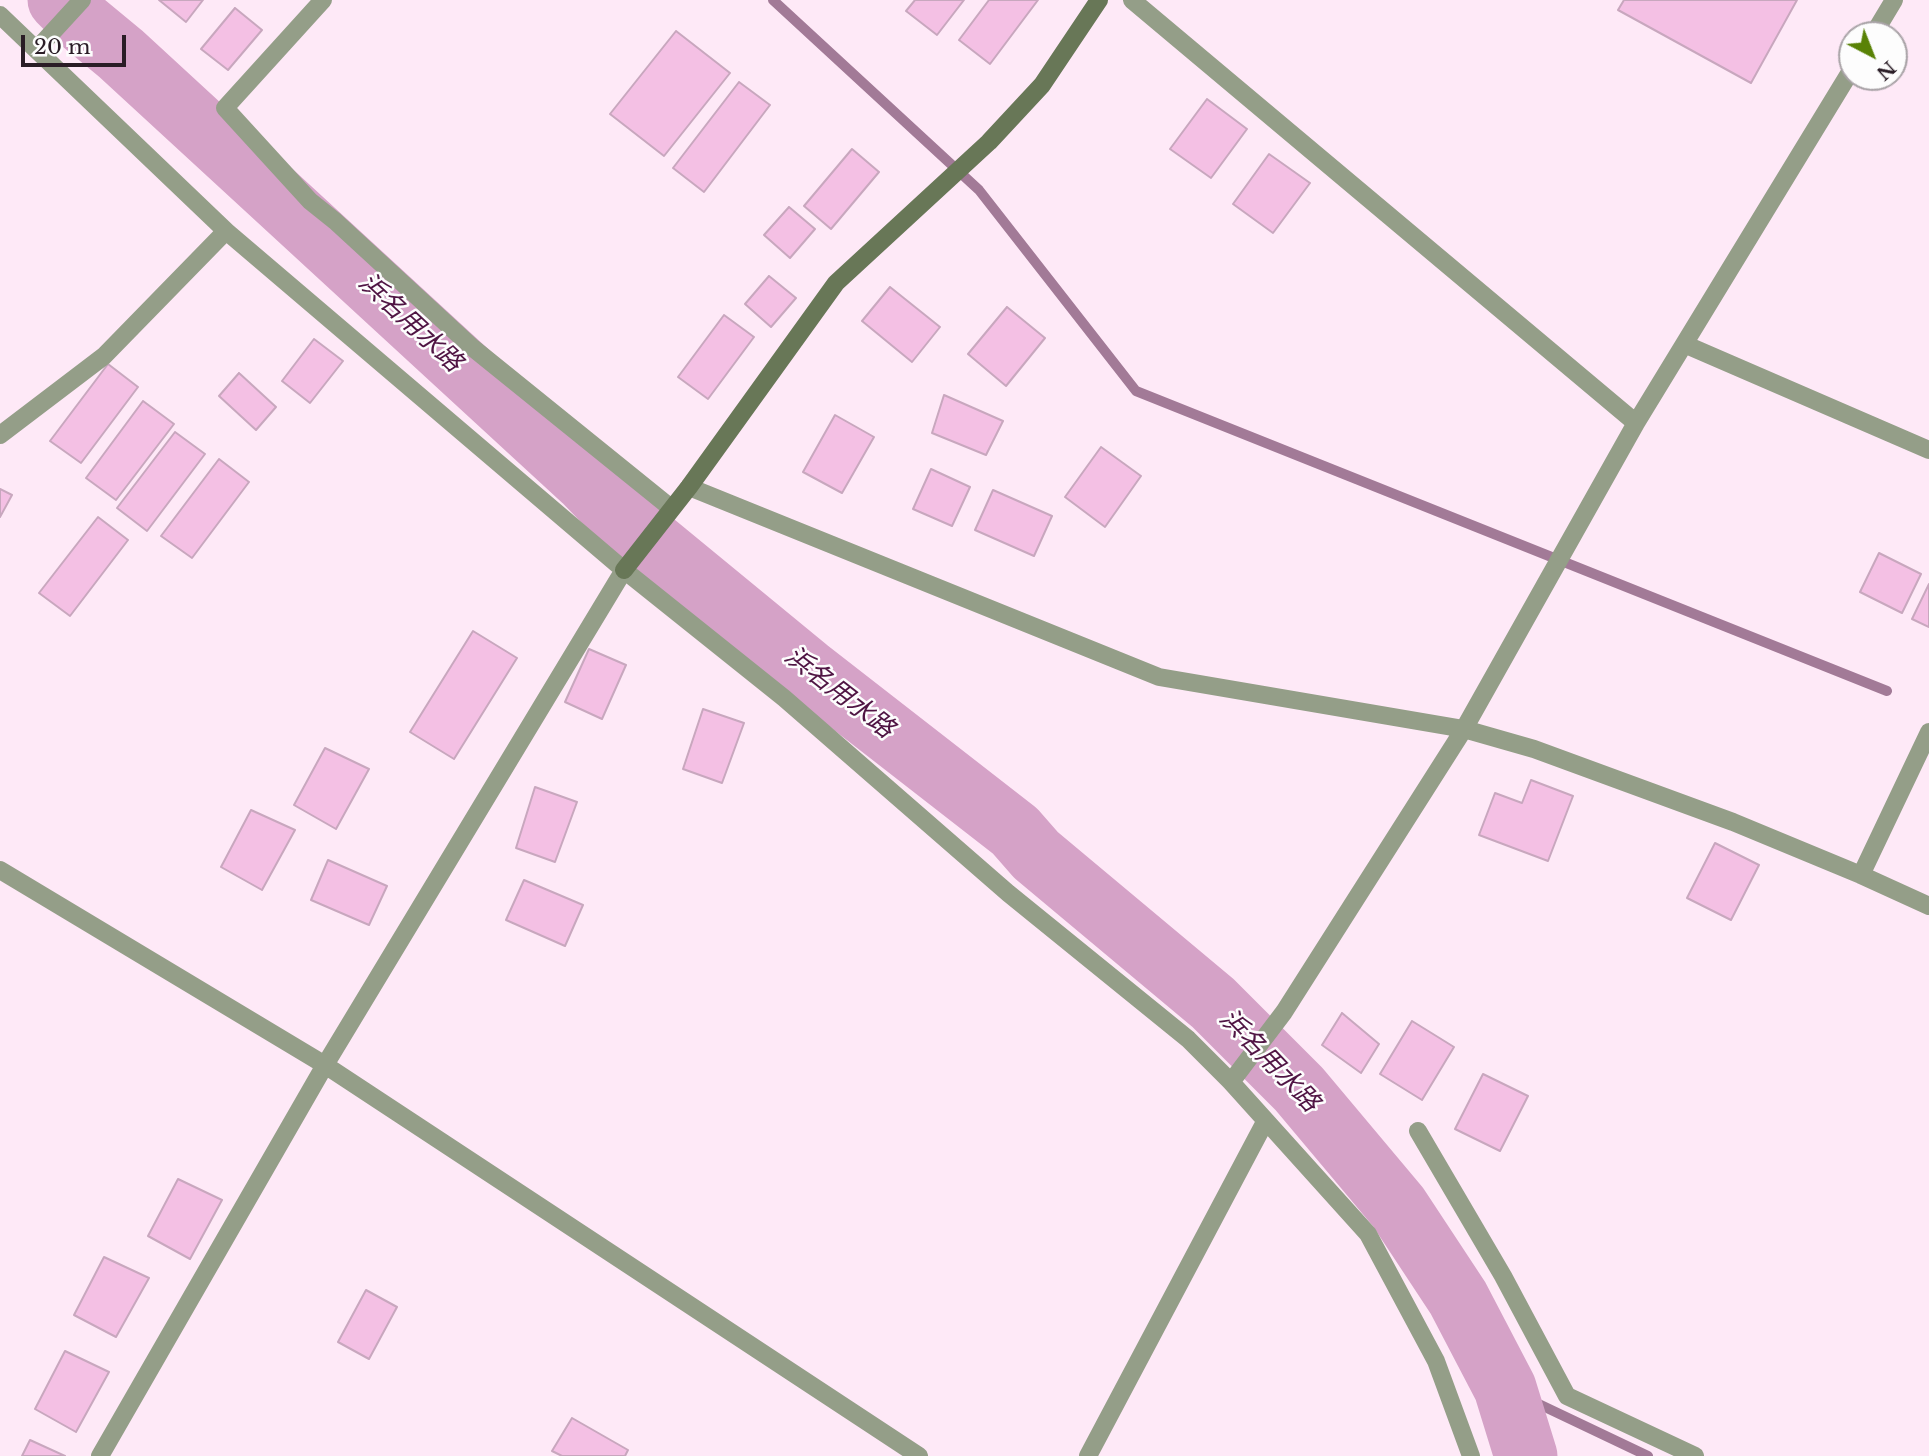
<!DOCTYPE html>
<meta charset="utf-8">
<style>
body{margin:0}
#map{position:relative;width:1929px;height:1456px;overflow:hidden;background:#fee9f7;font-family:"Libre Baskerville",serif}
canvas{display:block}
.north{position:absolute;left:1838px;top:21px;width:70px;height:70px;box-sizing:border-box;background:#fdfdfd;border:2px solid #a9a3a7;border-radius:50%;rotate:138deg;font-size:19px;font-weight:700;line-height:28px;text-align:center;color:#2a1d26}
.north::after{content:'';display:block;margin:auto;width:24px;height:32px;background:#598206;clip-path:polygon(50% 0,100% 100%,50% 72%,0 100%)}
.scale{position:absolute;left:21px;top:35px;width:105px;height:32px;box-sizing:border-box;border:4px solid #2a1d26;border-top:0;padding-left:9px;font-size:21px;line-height:24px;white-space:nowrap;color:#2a1d26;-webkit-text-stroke:5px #fdfdfd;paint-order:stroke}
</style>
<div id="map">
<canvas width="1929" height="1456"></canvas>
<div class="north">N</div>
<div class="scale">20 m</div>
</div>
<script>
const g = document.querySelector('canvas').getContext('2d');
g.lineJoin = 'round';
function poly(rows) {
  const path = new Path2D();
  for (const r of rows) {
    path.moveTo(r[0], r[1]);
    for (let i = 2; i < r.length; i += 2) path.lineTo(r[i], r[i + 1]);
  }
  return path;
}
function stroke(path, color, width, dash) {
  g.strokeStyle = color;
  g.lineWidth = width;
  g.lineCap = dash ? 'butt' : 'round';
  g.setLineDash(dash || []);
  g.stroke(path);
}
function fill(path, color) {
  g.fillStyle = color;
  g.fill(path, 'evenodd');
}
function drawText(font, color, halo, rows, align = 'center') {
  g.font = font + ' "Libre Baskerville","Noto Sans JP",serif';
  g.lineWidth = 5;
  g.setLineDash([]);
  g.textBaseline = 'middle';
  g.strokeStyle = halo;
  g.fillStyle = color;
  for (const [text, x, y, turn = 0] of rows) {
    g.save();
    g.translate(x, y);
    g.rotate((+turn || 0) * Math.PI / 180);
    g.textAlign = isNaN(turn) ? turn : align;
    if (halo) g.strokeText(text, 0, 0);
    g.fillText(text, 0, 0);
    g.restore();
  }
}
const stream = poly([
 [773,0,979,190,1136,391,1887,691],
 [1505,1388,1648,1456]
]);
const river = poly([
 [59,0,75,16,121,54,584,480,611,508,808,670,1015,831,1036,855,1213,1003,1299,1089,1398,1207,1458,1298,1505,1388,1526,1456]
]);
const building = poly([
 [159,0,203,0,186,22,159,0],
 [915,0,964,0,937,35,906,11,915,0],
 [989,0,1038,0,990,64,959,40,989,0],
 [1624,0,1797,0,1751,83,1618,10,1624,0],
 [235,8,262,30,228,70,201,49,235,8],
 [676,31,730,73,664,156,610,114,676,31],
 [739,82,770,105,704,192,673,168,739,82],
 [1207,99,1247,129,1211,178,1170,149,1207,99],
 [852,149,879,172,831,229,804,206,852,149],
 [1269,154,1310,183,1273,233,1233,204,1269,154],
 [789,207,815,229,790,258,764,235,789,207],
 [769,276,796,298,771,327,745,304,769,276],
 [890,287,940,327,912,362,862,321,890,287],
 [1007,307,1045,338,1006,386,968,354,1007,307],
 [724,315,754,337,708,399,678,377,724,315],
 [314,339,343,361,310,403,282,381,314,339],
 [108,364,138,387,81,463,50,441,108,364],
 [239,373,276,407,256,430,219,396,239,373],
 [944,395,1003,421,986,455,932,433,944,395],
 [143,401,174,424,116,500,86,478,143,401],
 [835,415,874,437,842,493,803,472,835,415],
 [175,432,205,454,147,531,117,508,175,432],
 [1101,447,1141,476,1105,527,1065,497,1101,447],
 [219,459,249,482,192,558,161,536,219,459],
 [931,469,970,487,952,526,913,509,931,469],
 [0,489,12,495,0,517,0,489],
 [993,490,1052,516,1034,556,975,530,993,490],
 [98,517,128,540,70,616,39,593,98,517],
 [1879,553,1921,574,1902,613,1860,592,1879,553],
 [1929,584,1929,627,1912,619,1929,584],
 [473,631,517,658,454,759,410,732,473,631],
 [589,649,626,665,602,719,565,702,589,649],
 [703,709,744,723,722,783,683,769,703,709],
 [325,748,369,769,336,829,294,805,325,748],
 [1531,780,1573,796,1548,861,1479,835,1495,793,1522,803,1531,780],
 [535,787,577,802,555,862,516,848,535,787],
 [251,810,295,830,262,890,221,867,251,810],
 [1715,843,1759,865,1731,920,1687,898,1715,843],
 [328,860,387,886,369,925,311,900,328,860],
 [524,880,583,905,565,946,506,920,524,880],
 [1342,1013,1379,1044,1361,1073,1322,1045,1342,1013],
 [1412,1021,1454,1047,1422,1100,1380,1074,1412,1021],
 [1483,1074,1528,1096,1500,1151,1455,1129,1483,1074],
 [178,1179,222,1200,190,1259,148,1236,178,1179],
 [104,1257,149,1278,116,1337,74,1315,104,1257],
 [366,1290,397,1307,369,1359,338,1342,366,1290],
 [65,1351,109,1372,76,1432,35,1409,65,1351],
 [572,1418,628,1450,625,1456,562,1456,552,1451,572,1418],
 [30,1440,65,1456,22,1456,30,1440]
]);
const street = poly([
 [323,0,225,108,310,201,335,221,473,348,671,508],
 [1132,0,1636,423],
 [0,15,226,231,624,570,784,698,1008,893,1188,1039,1231,1082,1368,1234,1436,1361,1471,1456],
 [1873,35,1894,0],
 [37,49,82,0],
 [1684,344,1929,450],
 [0,435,104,356,226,231],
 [689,487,1159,677,1464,729,1534,749,1733,822,1861,875,1929,906],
 [0,870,325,1065,919,1456],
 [1861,875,1929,732],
 [1231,1082,1284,1012,1464,729,1636,423,1852,69],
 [1418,1131,1503,1276,1567,1396,1695,1456],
 [100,1456,325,1065,624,570],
 [1088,1456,1265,1122]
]);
const secondary = poly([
 [624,570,689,487,836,283,989,142,1042,85,1099,0]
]);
const waterNames = [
 ["浜名用水路",410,323,43],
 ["浜名用水路",839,693,38],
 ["浜名用水路",1269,1061,46]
];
stroke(stream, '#a27a97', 10);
stroke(river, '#d5a2c7', 63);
fill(building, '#f4c0e4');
stroke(building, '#c8a7be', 2);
stroke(street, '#949e88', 18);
stroke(secondary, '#687757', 18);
drawText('italic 26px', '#501544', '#fdfdfd', waterNames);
</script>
